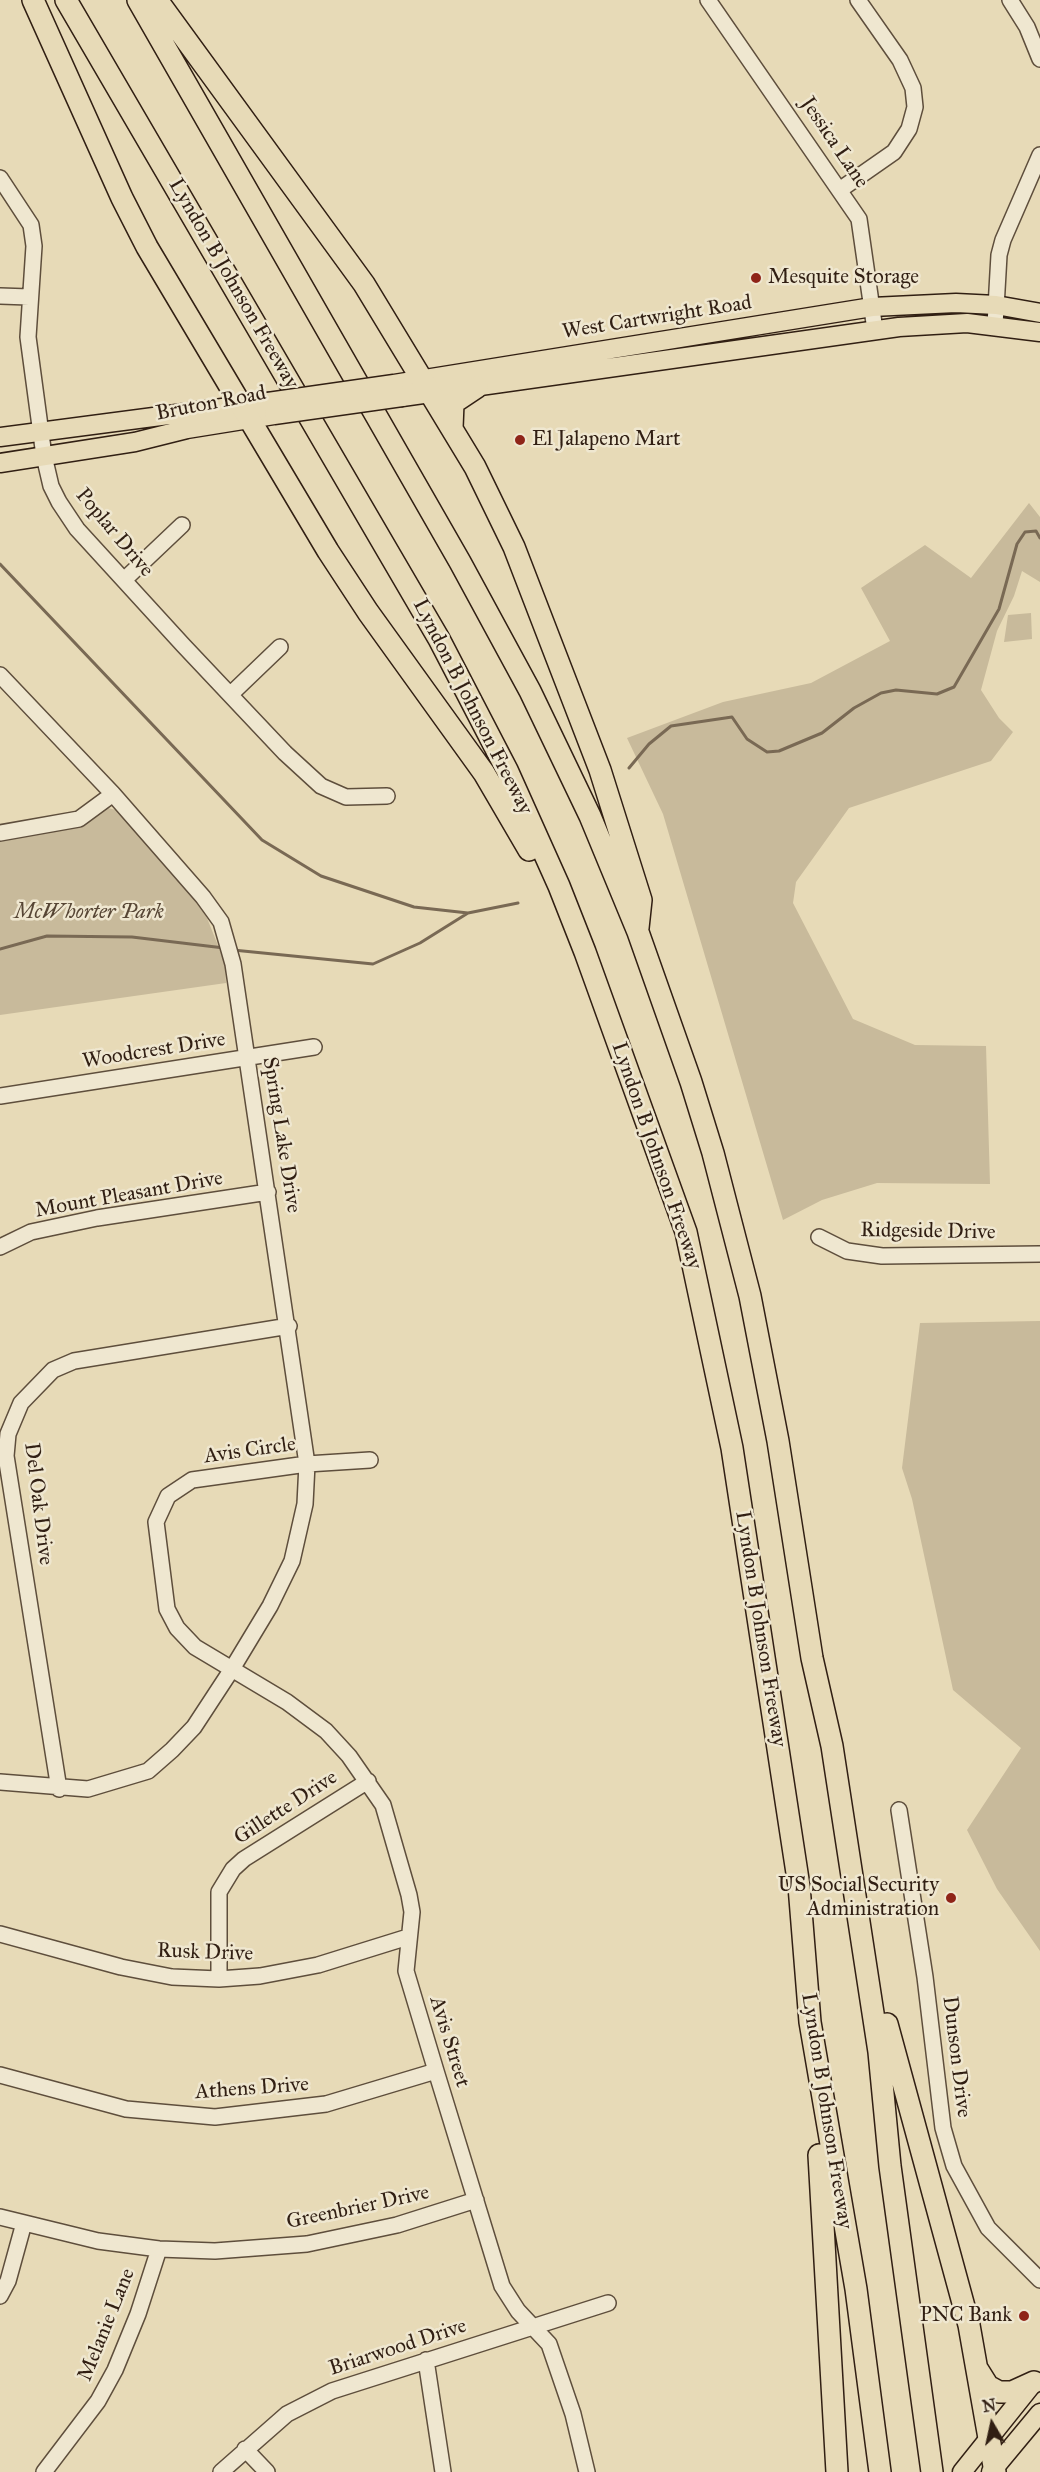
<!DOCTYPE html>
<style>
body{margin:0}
#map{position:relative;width:1040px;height:2472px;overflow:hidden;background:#e7dab7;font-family:"IM FELL Great Primer",serif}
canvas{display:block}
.north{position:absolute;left:962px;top:2394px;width:60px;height:60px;-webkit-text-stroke:4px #efe7d0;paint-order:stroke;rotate:351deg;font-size:16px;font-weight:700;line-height:24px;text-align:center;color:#311f13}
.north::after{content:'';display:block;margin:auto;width:21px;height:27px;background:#311f13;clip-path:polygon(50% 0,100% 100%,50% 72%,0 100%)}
</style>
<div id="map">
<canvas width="1040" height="2472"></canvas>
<div class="north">N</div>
</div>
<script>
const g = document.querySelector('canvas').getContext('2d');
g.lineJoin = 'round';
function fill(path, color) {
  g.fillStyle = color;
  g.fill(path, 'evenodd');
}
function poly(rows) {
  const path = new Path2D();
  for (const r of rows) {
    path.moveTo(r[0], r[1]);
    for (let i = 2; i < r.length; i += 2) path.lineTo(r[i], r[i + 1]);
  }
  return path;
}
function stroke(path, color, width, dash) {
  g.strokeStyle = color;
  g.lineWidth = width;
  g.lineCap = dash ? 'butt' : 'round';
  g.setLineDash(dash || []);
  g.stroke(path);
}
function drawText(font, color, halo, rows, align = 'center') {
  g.font = font + ' "IM FELL Great Primer",serif';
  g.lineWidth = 5;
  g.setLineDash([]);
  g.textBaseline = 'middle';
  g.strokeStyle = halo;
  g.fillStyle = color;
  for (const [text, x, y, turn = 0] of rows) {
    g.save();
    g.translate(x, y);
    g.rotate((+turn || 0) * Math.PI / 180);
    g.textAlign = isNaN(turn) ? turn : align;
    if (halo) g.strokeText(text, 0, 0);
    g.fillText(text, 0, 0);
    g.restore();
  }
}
const green = poly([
 [1029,503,1040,517,1040,582,1022,571,1014,596,997,631,981,690,999,718,1013,732,991,761,849,808,796,882,793,903,853,1019,915,1045,986,1046,990,1184,877,1183,822,1200,783,1220,663,814,627,738,723,702,811,683,890,641,861,588,925,545,971,578],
 [1031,613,1032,639,1004,642,1008,615],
 [108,808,116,810,189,892,207,918,225,963,226,983,0,1015,0,839,77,825],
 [1040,1321,1040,1951,997,1889,967,1830,1021,1748,953,1690,912,1499,902,1468,920,1323]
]);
const stream = poly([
 [0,564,262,840,321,876,414,907,468,913,518,903],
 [629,768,649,744,671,726,732,717,747,739,767,752,779,751,822,733,854,708,881,693,896,690,937,694,954,687,999,609,1017,544,1025,532,1036,531,1040,538],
 [0,949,47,936,132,937,224,948],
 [233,950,373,964,420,943,468,913]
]);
const minor = poly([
 [708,0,859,219,875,330],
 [1010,0,1027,27,1040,59],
 [0,178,31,225,34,246,28,337,44,456,51,486,59,502,77,529,183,645,285,753,321,786,346,797,387,796],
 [841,189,894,152,909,129,915,107,913,88,900,60,858,0],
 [0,296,29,297],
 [995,325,999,255,1003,240,1040,155],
 [124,580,182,525],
 [0,675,113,794,203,897,221,922,233,964,307,1464,305,1504,292,1561,270,1606,232,1669,194,1727,172,1750,148,1771,88,1789,0,1782],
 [231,694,280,647],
 [0,833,79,819,113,794],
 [0,1096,314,1047],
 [819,1237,847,1251,882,1256,1040,1254],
 [0,1247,31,1232,97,1218,268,1192],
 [370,1460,307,1464,192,1480,168,1496,156,1522,167,1609,177,1628,195,1647,287,1702,326,1731,349,1756,383,1805,409,1895,412,1912,406,1971,436,2071,502,2286,518,2311,549,2344,573,2414,587,2472],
 [59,1789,6,1456,8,1434,21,1403,53,1370,74,1361,289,1326],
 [899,1810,925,1977,943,2128,954,2166,988,2228,1040,2280],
 [0,1934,121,1967,172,1977,219,1979,260,1976,318,1965,408,1937],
 [219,1979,219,1892,233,1869,244,1859,368,1781],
 [0,2075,126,2109,215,2117,326,2104,436,2071],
 [0,2217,98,2241,159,2249,215,2251,307,2244,397,2225,476,2200],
 [0,2296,8,2281,24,2223],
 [426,2360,443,2472],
 [245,2449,267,2472],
 [44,2472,98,2401,115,2370,138,2314,159,2249],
 [221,2472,287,2414,332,2391,608,2303]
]);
const major = poly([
 [394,384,872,307,956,303,996,305,1040,313],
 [402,397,899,327,967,323,1040,332],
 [0,437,268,402],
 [0,463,135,442,187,429,274,415],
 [962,2472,1034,2382],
 [991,2472,1040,2413]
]);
const highway = poly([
 [33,0,122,198,147,247,328,551,368,612,484,773,529,850],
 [66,0,439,639,507,770,559,886,585,952,686,1232,732,1448,799,1886,810,2022,856,2289,880,2472],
 [138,0,460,562,530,691,590,816,638,932,691,1082,713,1153,750,1296,778,1441,812,1658,832,1746,879,2052,890,2166,932,2472],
 [157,0,364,284,475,467,514,547,600,770,641,900,638,928],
 [452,428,453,403,477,387],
 [887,2024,969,2325,995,2472],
 [819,2155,837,2472],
 [978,2370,988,2386,999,2392,1012,2392,1034,2382]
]);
const majorBridge = poly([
 [268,402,394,384],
 [274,415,402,397]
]);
const markers = [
 [756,278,6,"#8f2418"],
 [520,440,6,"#8f2418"],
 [951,1898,6,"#8f2418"],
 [1024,2316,6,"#8f2418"]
];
const streetNames = [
 ["Jessica Lane",834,143,56],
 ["Lyndon B Johnson Freeway",233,284,60],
 ["West Cartwright Road",657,318,-9],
 ["Bruton Road",211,404,-11],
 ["Poplar Drive",114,533,50],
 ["Lyndon B Johnson Freeway",472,707,63],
 ["Woodcrest Drive",154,1051,-9],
 ["Spring Lake Drive",281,1135,81],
 ["Lyndon B Johnson Freeway",656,1156,71],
 ["Mount Pleasant Drive",129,1195,-10],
 ["Ridgeside Drive",928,1232,1],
 ["Avis Circle",250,1451,-8],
 ["Del Oak Drive",38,1504,83],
 ["Lyndon B Johnson Freeway",760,1629,81],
 ["Gillette Drive",286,1808,-33],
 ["Rusk Drive",205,1953,2],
 ["Avis Street",449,2042,73],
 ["Dunson Drive",956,2057,83],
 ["Athens Drive",252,2089,-4],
 ["Lyndon B Johnson Freeway",826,2111,81],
 ["Greenbrier Drive",358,2208,-12],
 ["Melanie Lane",107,2325,-68],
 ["Briarwood Drive",398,2348,-18]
];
const poiNames = [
 ["Mesquite Storage",768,278],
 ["El Jalapeno Mart",532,440],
 ["US Social Security",939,1886,"right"],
 ["Administration",939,1910,"right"],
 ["PNC Bank",1012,2316,"right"]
];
const parkNames = [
 ["McWhorter Park",89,913]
];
fill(green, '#c8ba9b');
stroke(stream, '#796954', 3);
stroke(minor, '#5e4e3c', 18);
stroke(major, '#311f13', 21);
stroke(highway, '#311f13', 24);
stroke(minor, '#efe7d0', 15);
stroke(major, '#e7dab7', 18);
stroke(highway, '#e7dab7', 21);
stroke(majorBridge, '#311f13', 21, []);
stroke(majorBridge, '#e7dab7', 18);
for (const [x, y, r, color] of markers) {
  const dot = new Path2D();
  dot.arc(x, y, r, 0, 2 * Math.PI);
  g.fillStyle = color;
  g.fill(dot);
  stroke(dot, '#efe7d0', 2);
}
drawText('21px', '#311f13', '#efe7d0', streetNames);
drawText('21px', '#311f13', '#efe7d0', poiNames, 'left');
drawText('italic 21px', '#574635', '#efe7d0', parkNames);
</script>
